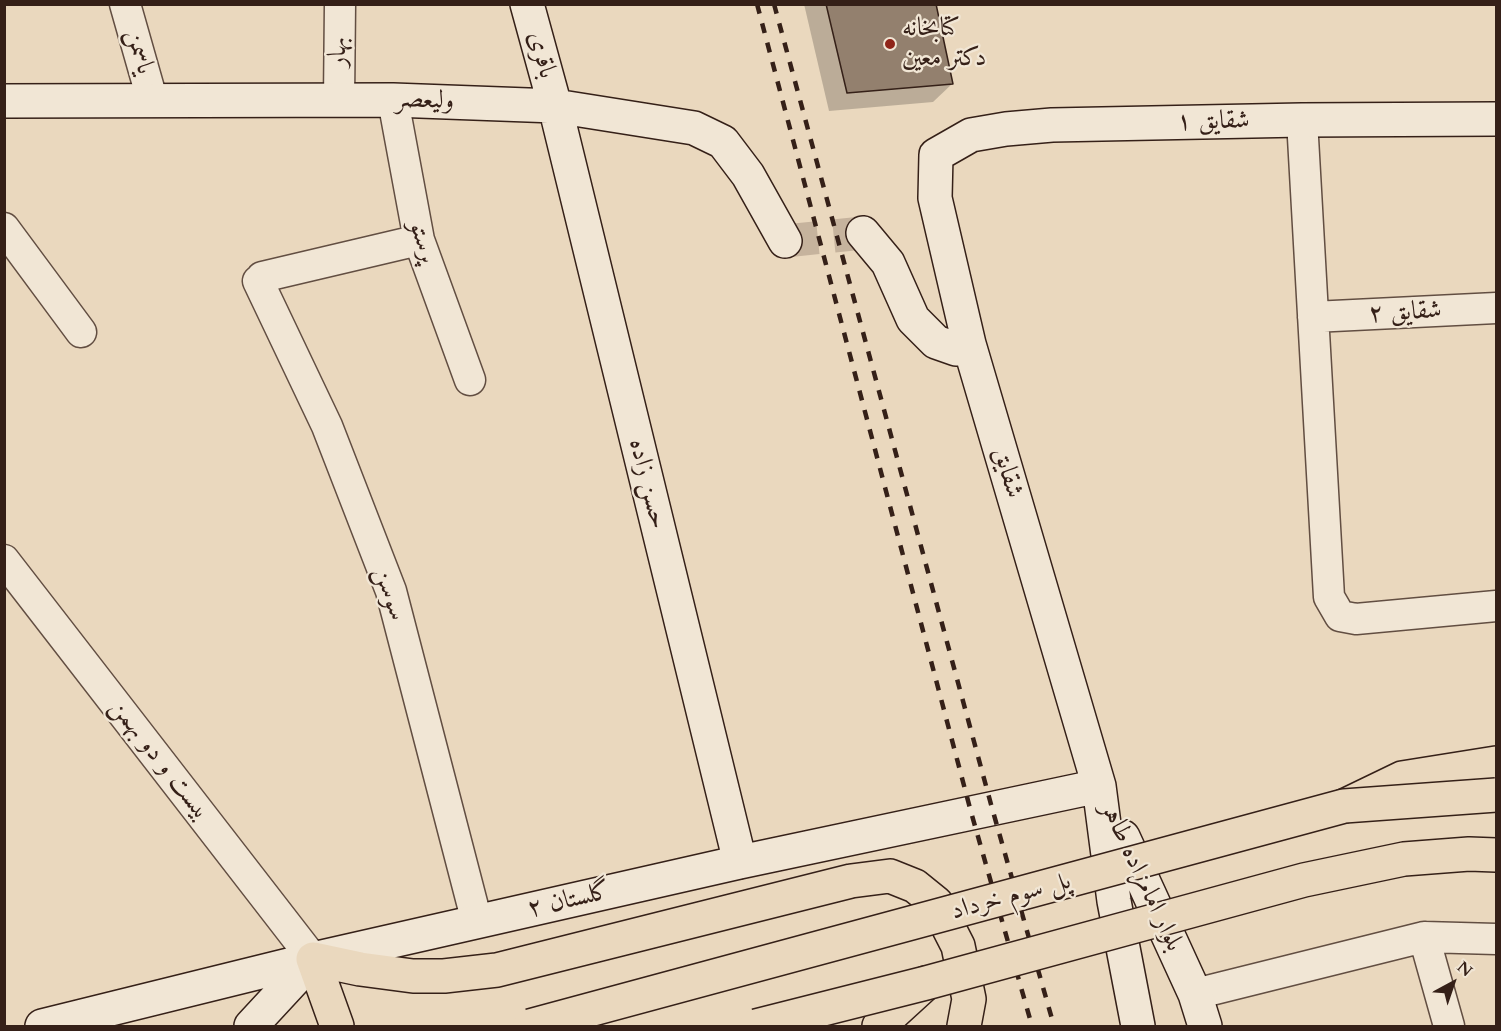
<!DOCTYPE html>
<meta charset="utf-8">
<style>
body{margin:0}
#map{position:relative;width:1501px;height:1031px;overflow:hidden;background:#ead8be;font-family:Cardo,serif}
canvas{display:block}
.frame{position:absolute;inset:0;border:6px solid #352018;pointer-events:none}
.north{position:absolute;left:1423px;top:953px;width:60px;height:60px;-webkit-text-stroke:4px #f1e6d5;paint-order:stroke;rotate:40deg;font-size:16px;font-weight:700;line-height:24px;text-align:center;color:#352018}
.north::after{content:'';display:block;margin:auto;width:21px;height:27px;background:#352018;clip-path:polygon(50% 0,100% 100%,50% 72%,0 100%)}
</style>
<div id="map">
<canvas width="1501" height="1031"></canvas>
<div class="frame"></div>
<div class="north">N</div>
</div>
<script>
const g = document.querySelector('canvas').getContext('2d');
g.lineJoin = 'round';
function fill(path, color) {
  g.fillStyle = color;
  g.fill(path, 'evenodd');
}
function poly(rows) {
  const path = new Path2D();
  for (const r of rows) {
    path.moveTo(r[0], r[1]);
    for (let i = 2; i < r.length; i += 2) path.lineTo(r[i], r[i + 1]);
  }
  return path;
}
function stroke(path, color, width, dash) {
  g.strokeStyle = color;
  g.lineWidth = width;
  g.lineCap = dash ? 'butt' : 'round';
  g.setLineDash(dash || []);
  g.stroke(path);
}
function drawText(font, color, halo, rows, align = 'center') {
  g.font = font + ' Cardo,Amiri,serif';
  g.lineWidth = 4.5;
  g.setLineDash([]);
  g.textBaseline = 'middle';
  g.strokeStyle = halo;
  g.fillStyle = color;
  for (const [text, x, y, turn = 0] of rows) {
    g.save();
    g.translate(x, y);
    g.rotate((+turn || 0) * Math.PI / 180);
    g.textAlign = isNaN(turn) ? turn : align;
    if (halo) g.strokeText(text, 0, 0);
    g.fillText(text, 0, 0);
    g.restore();
  }
}
const shadow = poly([
 [804,4,934,4,952,84,933,102,829,111]
]);
const building = poly([
 [826,4,936,4,953,84,847,93,826,4]
]);
const secondaryTunnel = poly([
 [785,241,863,233]
]);
const street = poly([
 [125,4,152,99],
 [339,100,340,4],
 [393,100,419,240,470,380],
 [1302,120,1329,597,1340,616,1356,619,1496,606],
 [4,228,81,332],
 [262,277,419,240],
 [258,281,327,426,391,591,477,922],
 [1313,317,1496,308],
 [4,560,313,959],
 [1424,937,1449,1026],
 [1195,994,1424,937,1496,939]
]);
const secondary = poly([
 [527,4,555,106,740,862],
 [4,101,393,100,555,106,694,128,723,142,748,175,785,241],
 [863,233,888,263,913,319,936,342,956,349,969,344],
 [1123,837,1195,994,1205,1026],
 [42,1026,313,959,740,862,1099,786],
 [251,1026,313,959],
 [1138,1026,1114,901,1099,786,969,344,935,198,936,155,971,135,1006,129,1052,125,1302,120,1496,119]
]);
const primary = poly([
 [313,959,360,969,413,976,444,976,497,970,851,881,890,876,915,886,936,903,958,946,969,999,964,1026],
 [313,959,337,1026],
 [879,1026,926,983]
]);
const highway = poly([
 [1344,806,1402,778,1496,763]
]);
const rail = poly([
 [757,4,971,812,1032,1026],
 [774,4,992,808,1054,1026]
]);
const primaryBridge = poly([
 [530,1026,1344,806,1496,795],
 [756,1026,926,983,1304,880,1404,859,1469,854,1496,855]
]);
const markers = [
 [890,44,6,"#8f2418"]
];
const poiNames = [
 ["کتابخانه",902,29],
 ["دکتر معین",902,59]
];
const streetNames = [
 ["یاسمن",139,52,75],
 ["بهار",339,52,-89],
 ["باقری",541,55,75],
 ["ولیعصر",425,101,2],
 ["۱ شقایق",1213,122,-1],
 ["پرستو",422,242,74],
 ["شقایق ۲",1405,313,-3],
 ["شقایق",1007,473,74],
 ["حسن زاده",647,484,76],
 ["سوسن",389,594,72],
 ["بیست و دو بهمن",159,760,52],
 ["بلوار امامزاده طاهر",1141,877,65],
 ["پل سوم خرداد",1011,897,-15],
 ["گلستان ۲",569,901,-13]
];
fill(shadow, '#0003');
fill(building, '#93806e');
stroke(building, '#352018', 1.5);
stroke(secondaryTunnel, '#c6b39d', 33, [33, 16]);
stroke(street, '#624e42', 33);
stroke(secondary, '#352018', 36);
stroke(primary, '#352018', 36);
stroke(highway, '#352018', 36);
stroke(street, '#f1e6d5', 30);
stroke(secondary, '#f1e6d5', 33);
stroke(primary, '#ead8be', 33);
stroke(highway, '#ead8be', 33);
stroke(rail, '#352018', 4.5, [10, 10]);
stroke(primaryBridge, '#352018', 36, []);
stroke(primaryBridge, '#ead8be', 33);
for (const [x, y, r, color] of markers) {
  const dot = new Path2D();
  dot.arc(x, y, r, 0, 2 * Math.PI);
  g.fillStyle = color;
  g.fill(dot);
  stroke(dot, '#f1e6d5', 2);
}
drawText('26px', '#352018', '#f1e6d5', poiNames, 'left');
drawText('26px', '#352018', '#f1e6d5', streetNames);
</script>
